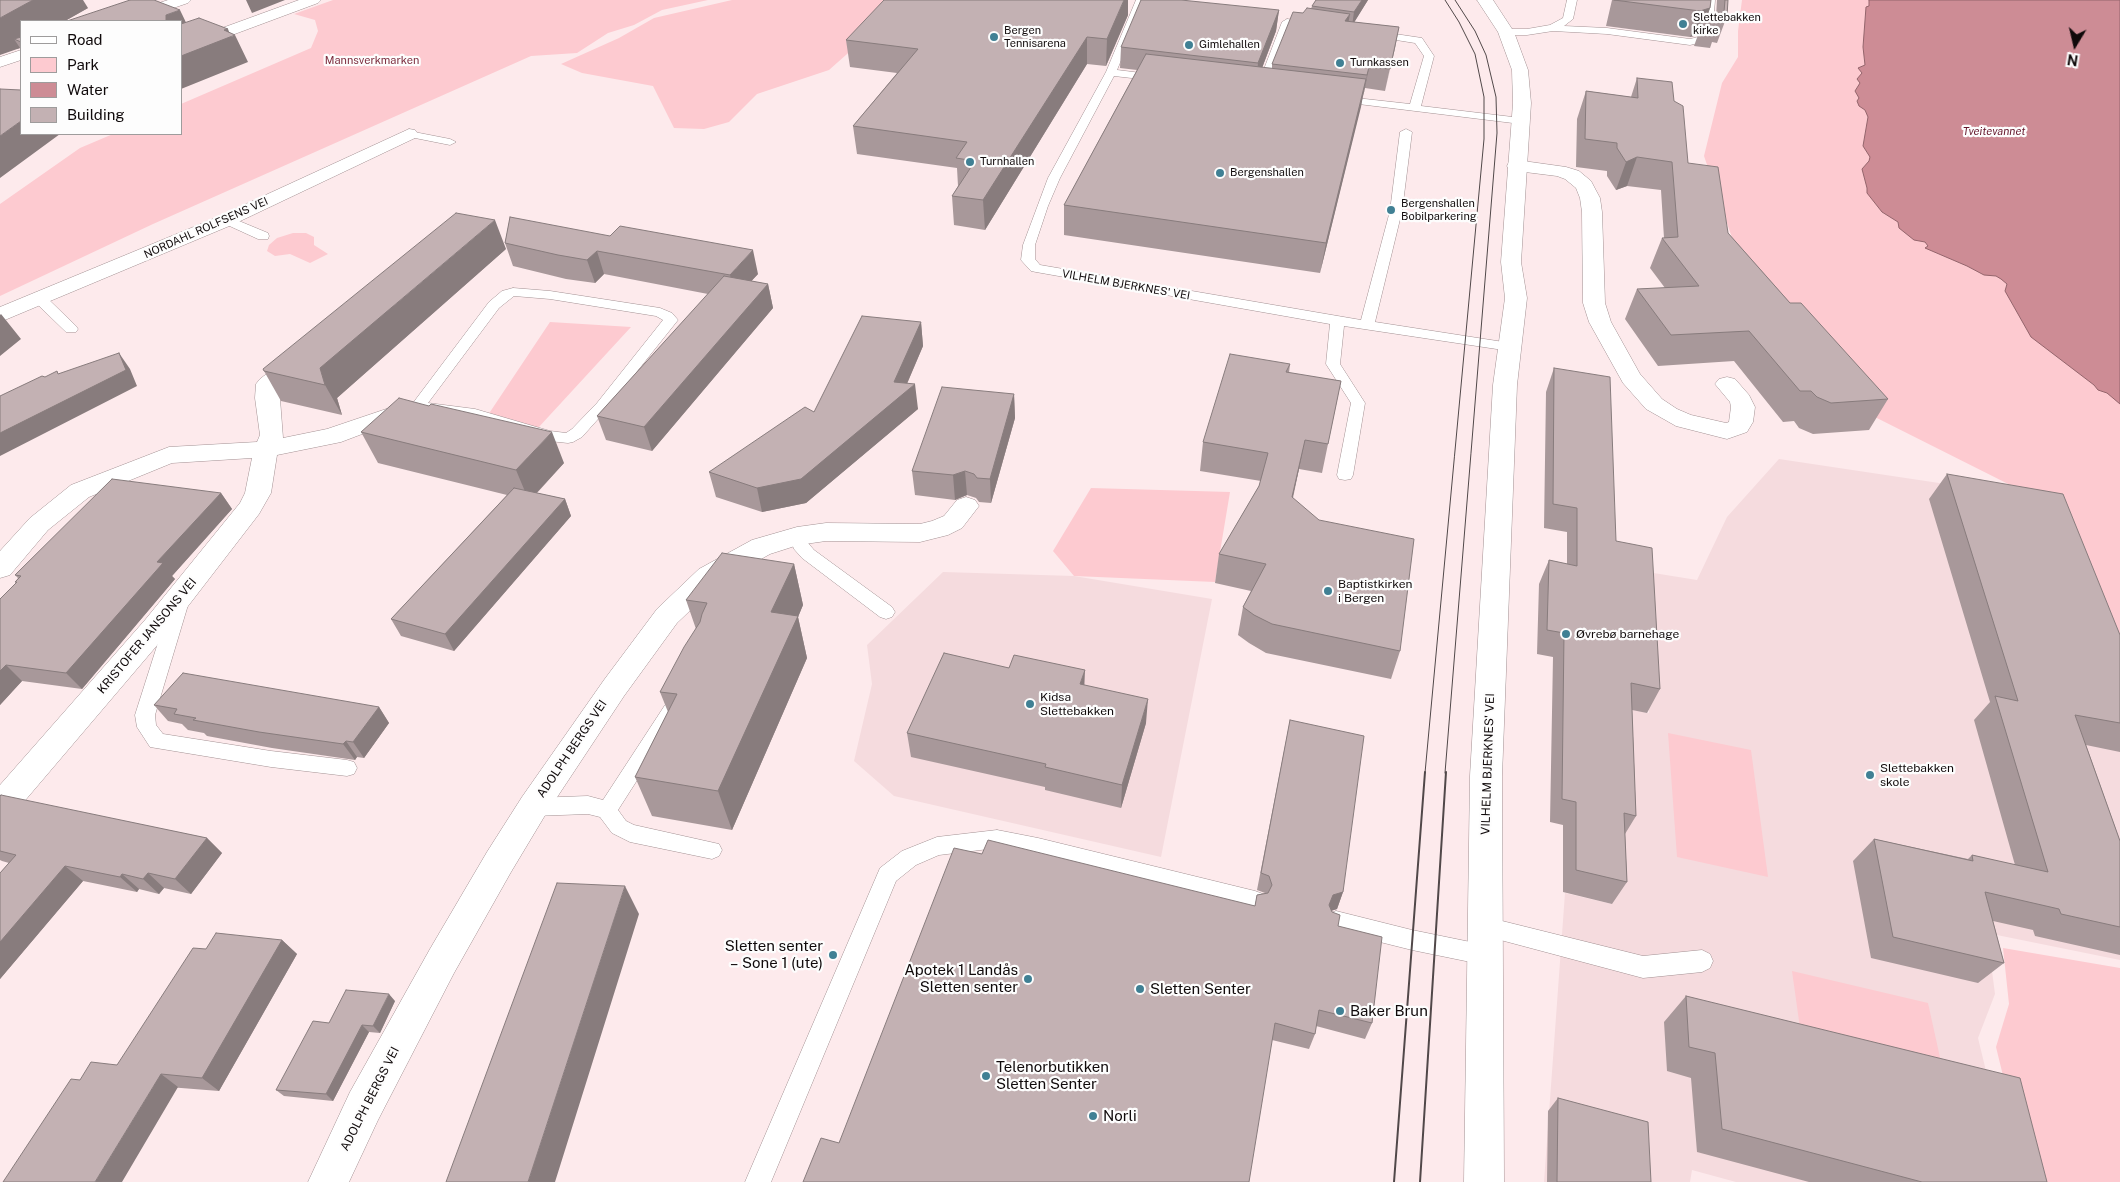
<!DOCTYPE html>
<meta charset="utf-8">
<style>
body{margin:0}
#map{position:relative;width:2120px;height:1182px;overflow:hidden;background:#fdeaec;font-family:"Public Sans",sans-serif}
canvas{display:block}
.legend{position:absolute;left:20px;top:20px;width:162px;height:115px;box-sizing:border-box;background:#fdfdfd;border:1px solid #9e9c9c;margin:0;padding:6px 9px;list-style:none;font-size:15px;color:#100a0b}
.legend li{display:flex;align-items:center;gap:10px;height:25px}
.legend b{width:25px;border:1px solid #9e9c9c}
.north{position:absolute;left:2050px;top:20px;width:50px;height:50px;-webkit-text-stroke:4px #fdfdfd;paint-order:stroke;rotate:189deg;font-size:14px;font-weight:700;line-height:20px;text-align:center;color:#100a0b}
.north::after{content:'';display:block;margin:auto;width:18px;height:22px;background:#100a0b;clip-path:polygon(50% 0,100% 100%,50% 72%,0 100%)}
</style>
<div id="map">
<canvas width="2120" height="1182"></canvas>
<ul class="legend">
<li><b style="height:6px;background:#fff"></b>Road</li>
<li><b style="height:14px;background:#fdcad0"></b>Park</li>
<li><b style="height:14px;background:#cd8c95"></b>Water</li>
<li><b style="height:14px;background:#c3b1b3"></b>Building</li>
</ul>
<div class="north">N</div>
</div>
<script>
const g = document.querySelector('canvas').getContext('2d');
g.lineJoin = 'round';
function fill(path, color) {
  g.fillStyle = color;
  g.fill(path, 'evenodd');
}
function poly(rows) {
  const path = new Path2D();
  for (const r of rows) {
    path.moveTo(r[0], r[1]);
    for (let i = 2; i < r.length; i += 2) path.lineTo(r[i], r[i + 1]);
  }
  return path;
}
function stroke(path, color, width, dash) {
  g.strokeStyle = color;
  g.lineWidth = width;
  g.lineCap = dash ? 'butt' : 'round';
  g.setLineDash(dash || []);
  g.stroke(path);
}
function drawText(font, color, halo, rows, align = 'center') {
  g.font = font + ' "Public Sans",sans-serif';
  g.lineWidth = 4.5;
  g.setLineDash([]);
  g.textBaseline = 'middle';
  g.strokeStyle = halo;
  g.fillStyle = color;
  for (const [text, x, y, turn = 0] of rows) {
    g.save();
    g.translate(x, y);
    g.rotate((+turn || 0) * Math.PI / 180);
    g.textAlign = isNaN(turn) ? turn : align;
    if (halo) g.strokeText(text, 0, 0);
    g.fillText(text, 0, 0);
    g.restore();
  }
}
const built = poly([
 [1779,459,2019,495,2120,705,2120,960,1987,933,1995,994,1978,1038,2013,1182,1736,1182,1692,1170,1690,1182,1544,1182,1565,893,1612,904,1611,837,1618,707,1649,713,1641,571,1697,580,1727,517],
 [943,572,1074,576,1212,599,1161,857,894,796,854,761,872,684,867,645]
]);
const green = poly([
 [333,0,708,0,662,10,634,25,608,33,577,53,531,56,153,224,0,296,0,204,80,148,113,134,181,134,181,104,311,48,318,31,315,20,294,14],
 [732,0,908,0,829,70,757,94,729,122,704,129,674,128,653,86,582,73,561,64,619,38,654,18],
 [1742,0,2120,0,2120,668,2056,508,1849,404,1740,261,1704,156,1722,83,1738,57,1738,31],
 [293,233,306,233,314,237,314,245,328,254,310,263,290,254,275,256,267,251,269,245,277,238],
 [550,322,631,327,538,428,488,415],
 [1091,488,1230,492,1215,582,1074,576,1053,551],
 [1668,733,1751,750,1768,877,1677,857],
 [2003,948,2120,968,2120,1182,2029,1182,1996,1047,2009,1004],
 [1792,971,1928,1003,1941,1062,1800,1028]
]);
const water = poly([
 [1869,0,2120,0,2120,404,2107,393,2098,390,2094,385,2031,337,2005,291,2007,284,2001,279,1996,276,1984,275,1967,266,1925,248,1928,246,1925,242,1914,240,1899,228,1898,222,1882,212,1867,193,1867,188,1862,169,1869,161,1870,157,1863,146,1868,117,1865,110,1859,106,1857,101,1859,98,1855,91,1860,83,1857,79,1862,73,1858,68,1865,65,1863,47,1866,7,1869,6,1869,0]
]);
const lane = poly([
 [1136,0,1146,0,1117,70,1158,75,1163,78,1158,81,1114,76,1060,178,1048,206,1035,245,1035,259,1040,265,1361,320,1390,211,1400,132,1406,129,1412,132,1402,211,1375,322,1510,343,1515,344,1517,347,1515,350,1510,351,1344,326,1340,364,1365,403,1353,475,1351,479,1345,480,1339,479,1337,475,1351,403,1326,364,1330,324,1036,272,1031,271,1021,260,1023,245,1048,178,1106,72,1136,0],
 [1567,0,1577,0,1573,19,1564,26,1607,28,1690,39,1702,36,1705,0,1715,0,1712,38,1711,40,1690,45,1607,34,1553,31,1527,35,1506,35,1501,32,1506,29,1527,29,1550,25,1563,18,1567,0],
 [1287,19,1312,22,1317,25,1312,28,1291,25,1266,90,1265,92,1257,92,1256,90,1282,22,1287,19],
 [1375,31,1422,38,1434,56,1421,106,1521,118,1527,121,1521,124,1334,101,1333,99,1338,96,1410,104,1424,56,1415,43,1371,36,1370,34,1375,31],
 [409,131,450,139,456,142,450,145,405,136,403,134,405,132,409,131],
 [227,216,268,233,269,236,268,239,258,239,223,223,221,220,223,217,227,216],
 [513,288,550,291,660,308,672,313,678,320,607,409,582,437,573,442,568,443,549,441,474,419,413,409,410,406,413,403,489,302,502,291,513,288],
 [514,296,550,299,656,316,663,320,597,403,572,429,566,433,550,431,475,409,428,403,499,308,514,296],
 [40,295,45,296,76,326,78,329,76,332,66,332,35,302,33,299,35,296,40,295],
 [797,530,803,532,808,543,814,550,892,607,895,612,892,617,886,619,880,617,802,558,794,549,789,536,791,532,797,530],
 [179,598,185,600,188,605,155,715,156,725,163,734,271,751,347,760,354,762,357,768,354,774,347,776,271,767,150,747,137,727,135,715,170,605,173,600,179,598],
 [672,702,679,705,682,710,618,810,626,821,634,825,719,844,722,850,719,856,712,859,630,842,612,833,600,817,588,814,533,816,526,813,523,807,526,801,533,798,588,796,603,800,665,705,672,702],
 [997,830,1038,838,1255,891,1263,894,1266,901,1263,908,1255,911,1038,856,997,848,939,855,916,865,896,881,771,1182,745,1182,880,868,902,851,937,837,997,830],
 [1336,911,1412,930,1485,945,1493,948,1496,955,1493,962,1485,965,1412,950,1336,931,1328,928,1325,921,1328,914,1336,911],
 [1486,917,1643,956,1702,950,1710,954,1713,961,1710,968,1702,972,1643,978,1478,934,1475,927,1478,920,1486,917]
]);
const street = poly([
 [168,0,191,0,188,3,135,21,112,21,114,18,168,0],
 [299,0,321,0,318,3,181,54,181,43,299,0],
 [21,50,21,60,0,67,0,57,21,50],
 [409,129,415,130,418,134,415,138,234,224,0,322,0,307,220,216,409,129],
 [1516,160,1566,167,1579,171,1591,181,1600,198,1602,212,1605,303,1611,322,1640,374,1662,399,1677,409,1691,415,1726,423,1729,422,1731,407,1730,402,1715,384,1719,379,1727,377,1735,379,1749,395,1755,407,1753,422,1747,432,1727,439,1676,426,1646,409,1623,383,1589,322,1583,303,1582,212,1580,198,1576,188,1565,179,1557,176,1509,170,1507,166,1509,162,1516,160],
 [300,352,308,354,311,359,279,386,283,438,327,429,407,402,415,404,419,409,415,414,341,442,277,455,271,493,259,514,165,636,11,817,0,821,0,785,145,620,240,503,245,493,252,458,172,463,89,497,48,530,10,575,0,578,0,551,30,518,71,485,169,447,257,442,260,435,255,398,256,384,260,379,292,354,300,352],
 [966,497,975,500,979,506,962,528,948,535,920,542,826,541,798,545,770,554,719,583,677,623,624,696,544,817,511,872,454,973,378,1120,349,1182,308,1182,350,1092,430,949,487,852,522,797,604,680,657,609,699,569,752,540,797,527,826,523,920,524,932,521,944,516,957,500,966,497]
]);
const secondary = poly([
 [1477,0,1493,0,1514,32,1528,70,1531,103,1521,262,1527,298,1517,385,1502,776,1504,1182,1464,1182,1470,776,1493,385,1505,298,1501,262,1513,103,1512,70,1498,32,1477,0]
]);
const tramFar1 = poly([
 [1425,773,1484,139,1484,97,1475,54,1459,22,1445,0],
 [1445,773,1497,133,1496,97,1486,55,1475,31,1455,0]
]);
const tram = poly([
 [1394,1182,1425,772],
 [1420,1182,1446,772]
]);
const wall = poly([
 [0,0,88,8,65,21,21,21,21,50,20,48,17,49],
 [1316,0,1368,0,1354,22,1399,27,1385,91,1365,88,1320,273,1064,235,1064,205,1137,70,1120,68,1121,47,1279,10,1276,31,1262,68,1272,69,1272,64,1303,13,1311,9,1312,6],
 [1612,0,1711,0,1710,8,1706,19,1716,17,1717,0,1728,0,1727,16,1717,43,1712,42,1710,48,1694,46,1698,35,1690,37,1606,26],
 [1128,15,1106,66,1087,64,985,230,954,225,952,196,958,186,957,168,857,154,853,126,897,73,850,67,846,40],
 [1637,78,1674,101,1688,163,1728,233,1790,303,1888,399,1869,430,1813,434,1799,428,1794,421,1783,422,1734,361,1658,366,1625,319,1637,289,1665,288,1650,268,1662,238,1664,238,1661,190,1627,186,1616,190,1607,176,1607,171,1576,167,1577,119,1586,91,1631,97],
 [510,217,758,274,751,281,768,284,773,308,652,451,606,440,597,416,708,294,604,274,595,283,566,279,513,266,505,243],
 [506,249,337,398,342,415,281,401,264,371],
 [921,322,923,346,907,384,918,409,806,503,762,512,716,497,709,472,814,412],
 [1290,364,1289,373,1341,381,1322,473,1299,469,1293,498,1400,651,1391,679,1266,653,1249,643,1238,635,1243,607,1251,591,1215,583,1219,554,1259,486,1261,481,1200,471,1203,442],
 [1554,368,1616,541,1660,689,1647,713,1632,710,1636,816,1625,834,1627,882,1612,904,1563,892,1563,825,1550,822,1553,657,1537,654,1539,584,1549,560,1567,564,1567,532,1544,528,1546,392],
 [1014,394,1015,418,991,503,979,502,976,498,967,495,955,500,915,495,912,471],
 [361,432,564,463,537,493,565,499,571,516,454,651,401,636,391,619,507,495,378,463],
 [1947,474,2120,635,2120,752,2086,745,2120,841,2120,955,2035,936,2033,930,1993,921,2004,963,1978,983,1871,958,1853,861,1874,839,1968,859,1972,855,2015,865,1974,720,1990,702,1929,499],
 [221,493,232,509,172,576,175,579,82,689,22,681,0,705,0,599,16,583,15,582,18,578,15,575],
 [794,564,803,605,798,617,807,658,732,830,652,816,635,777,668,712,660,692,696,629,686,600],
 [1084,685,1146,723,1121,808,1045,790,1045,787,911,757,907,733],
 [154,705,379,707,389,723,364,758,357,757,355,760,272,748,207,736,204,733,188,730,182,724,168,721],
 [1290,720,1343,892,1337,909,1331,911,1338,926,1372,1023,1365,1039,1316,1026,1315,1034,1309,1049,1272,1040,839,1143,982,854,1255,906,1257,895,1265,893,1257,890],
 [0,796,207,838,222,853,191,894,164,888,159,894,139,889,137,892,83,881,0,979,0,873,9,863,2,861,0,860],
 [282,940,297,954,219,1091,80,1080,117,1065,206,949],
 [1686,996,2047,1182,1809,1182,1697,1152,1691,1078,1667,1071,1664,1022],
 [395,1001,380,1033,369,1032,333,1101,284,1096,276,1090,329,1023],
 [1558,1098,1651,1182,1547,1182,1548,1111]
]);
const shadedWall = poly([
 [33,0,83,0,88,8,65,21,21,21,21,42,14,39,20,48,0,55,0,18],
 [246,0,285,0,252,13],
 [1124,0,1128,0,1128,15,1106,66,1107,39],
 [1362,0,1368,0,1352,26,1354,12],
 [1710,8,1706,20,1704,19,1698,35,1690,37,1700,11],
 [180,10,193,37,181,41,181,21,166,21,166,15],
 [1279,10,1276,31,1256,84,1258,63],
 [1350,14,1346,35,1345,21],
 [1399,27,1395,48,1385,91,1390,69],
 [228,29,231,37,235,35,248,62,181,89,181,56,224,30],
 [1087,37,1087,64,985,230,983,200],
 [1369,67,1365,88,1363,97,1367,75],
 [1366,79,1361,107,1320,273,1326,243],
 [21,121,21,134,60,134,0,178,0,136],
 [1637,157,1627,186,1616,190,1626,162],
 [495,220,506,249,337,398,342,415,325,385,320,368],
 [753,250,758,274,735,299,730,275],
 [597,251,604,274,595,283,587,260],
 [768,284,773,308,652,451,644,427],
 [1,314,21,339,0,356,0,315],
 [921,322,923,346,902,395,915,384,918,409,806,503,762,512,757,488,894,382],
 [119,353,130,369,137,386,0,456,0,433],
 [1014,394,1015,418,991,503,990,479],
 [552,432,564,463,529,501,516,470],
 [1305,440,1299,469,1286,526,1292,497],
 [965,471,967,495,955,500,953,475],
 [221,493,232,509,172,576,175,579,82,689,66,673,157,562],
 [565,499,571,516,454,651,445,634],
 [794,564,803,605,798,617,807,658,732,830,718,791,771,612],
 [6,665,22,681,0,705,0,671],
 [1085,670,1084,694,1080,684],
 [1148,699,1146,723,1121,808,1122,785],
 [379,707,389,723,364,758,353,742],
 [346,741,357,757,355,760,343,744],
 [207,838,222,853,191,894,175,879],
 [65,866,83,881,0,979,0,942],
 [148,873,164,888,159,894,143,879],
 [122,874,139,889,137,892,120,877],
 [625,886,639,914,555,1182,528,1182],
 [1343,892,1337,909,1327,912,1329,905,1333,895],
 [282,940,297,954,219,1091,202,1078],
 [389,994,395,1001,380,1033,373,1026],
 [362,1025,369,1032,333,1101,326,1094],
 [161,1074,178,1087,122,1182,95,1182]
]);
const building = poly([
 [0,0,33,0,0,18,0,0],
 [130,0,154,0,180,10,166,15,166,21,67,21,130,0],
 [884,0,1124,0,1107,39,1087,37,983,200,952,196,975,161,956,158,967,142,853,126,918,49,846,40,884,0],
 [1141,0,1181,0,1279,10,1258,63,1121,47,1141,0],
 [1316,0,1362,0,1354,12,1312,6,1316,0],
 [1614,0,1711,0,1710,8,1700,11,1614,0],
 [1725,0,1728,0,1727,16,1721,16,1724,12,1725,0],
 [1307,8,1350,14,1345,21,1399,27,1390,69,1369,67,1367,75,1272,64,1293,12,1303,13,1307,8],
 [1720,16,1720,22,1704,19,1720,16],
 [199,18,228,29,224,30,235,35,181,56,181,24,199,18],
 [21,37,21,42,14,39,21,37],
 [1146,54,1366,79,1326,243,1064,205,1146,54],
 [1637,78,1672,82,1674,101,1683,106,1688,163,1718,167,1728,233,1790,303,1801,303,1888,399,1831,403,1817,397,1811,391,1800,391,1749,331,1671,335,1637,289,1699,286,1662,238,1678,237,1672,162,1637,157,1626,162,1617,148,1617,143,1585,139,1586,91,1638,98,1637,78],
 [0,89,21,90,21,121,0,136,0,89],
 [456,213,495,220,320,368,325,385,264,371,263,369,456,213],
 [510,217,610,236,620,226,753,250,730,275,597,251,587,260,558,255,505,243,510,217],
 [724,276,768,284,644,427,597,416,724,276],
 [862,316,921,322,894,382,915,384,801,479,757,488,709,472,805,407,814,412,862,316],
 [119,353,126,370,0,433,0,396,42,376,45,377,57,371,58,374,119,353],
 [1230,354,1290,364,1286,372,1341,381,1328,444,1305,440,1292,497,1319,520,1414,539,1400,651,1272,624,1254,615,1243,607,1266,564,1219,554,1259,486,1268,453,1203,442,1230,354],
 [1554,368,1610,377,1616,541,1652,548,1660,689,1631,683,1636,816,1624,813,1627,882,1576,870,1576,802,1562,799,1564,633,1547,630,1549,560,1577,566,1577,508,1553,504,1554,368],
 [942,387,1014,394,990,479,977,478,974,474,965,471,953,475,912,471,942,387],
 [399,398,429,406,431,404,552,432,516,470,361,432,399,398],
 [1947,474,2063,494,2120,635,2120,723,2075,715,2120,841,2120,927,2061,914,2059,909,1985,892,2004,963,1893,937,1874,839,1973,861,1972,855,2048,872,1995,696,2018,701,1947,474],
 [112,479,221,493,157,562,163,563,66,673,6,665,0,671,0,599,17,582,15,582,21,576,15,575,112,479],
 [514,488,565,499,445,634,391,619,514,488],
 [722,553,794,564,771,612,798,616,718,791,635,777,677,694,660,692,684,647,700,622,702,614,707,603,686,600,722,553],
 [944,653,1009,668,1014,655,1085,670,1080,684,1148,699,1122,785,1045,767,1046,764,907,733,944,653],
 [183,673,379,707,353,742,346,741,343,744,259,732,193,720,196,718,174,714,177,709,154,705,183,673],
 [1290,720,1364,736,1343,892,1333,895,1329,905,1332,912,1340,915,1338,926,1382,937,1372,1023,1319,1010,1315,1034,1275,1023,1249,1182,803,1182,821,1138,839,1143,954,848,982,854,988,840,1255,906,1257,895,1268,893,1272,885,1269,876,1261,873,1290,720],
 [1,795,207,838,175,879,148,873,143,879,122,874,120,877,65,866,0,942,0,873,16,855,0,851,0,796,1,795],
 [557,883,625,886,528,1182,446,1182,557,883],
 [216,933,282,940,202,1078,161,1074,95,1182,3,1182,71,1079,80,1080,91,1062,117,1065,193,948,206,949,216,933],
 [346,990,389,994,373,1026,362,1025,326,1094,276,1090,313,1021,329,1023,346,990],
 [1686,996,2020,1078,2047,1182,1922,1182,1722,1129,1715,1053,1689,1047,1686,996],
 [1558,1098,1648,1122,1651,1182,1557,1182,1558,1098]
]);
const markers = [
 [1683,24,5,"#408094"],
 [994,37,5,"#408094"],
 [1189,45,5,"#408094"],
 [1340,63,5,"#408094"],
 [970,162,5,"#408094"],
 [1220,173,5,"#408094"],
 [1391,210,5,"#408094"],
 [1328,591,5,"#408094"],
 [1566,634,5,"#408094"],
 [1030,704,5,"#408094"],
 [1870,775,5,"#408094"],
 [833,955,5,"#408094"],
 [1028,979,5,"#408094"],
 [1140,989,5,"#408094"],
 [1340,1011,5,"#408094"],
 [986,1076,5,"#408094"],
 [1093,1116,5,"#408094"]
];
const farPoinames = [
 ["Slettebakken",1693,18],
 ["kirke",1693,31],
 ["Bergen",1004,31],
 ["Tennisarena",1004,44],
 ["Gimlehallen",1199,45],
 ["Turnkassen",1350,63],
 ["Turnhallen",980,162],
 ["Bergenshallen",1230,173],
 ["Bergenshallen",1401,204],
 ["Bobilparkering",1401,217]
];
const farParknames = [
 ["Mannsverkmarken",372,61]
];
const farWaternames = [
 ["Tveitevannet",1994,132]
];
const farStreetnames = [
 ["NORDAHL ROLFSENS VEI",206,228,-24],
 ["VILHELM BJERKNES' VEI",1126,285,10]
];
const poiNames = [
 ["Baptistkirken",1338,584],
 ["i Bergen",1338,598],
 ["Øvrebø barnehage",1576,634],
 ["Kidsa",1040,697],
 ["Slettebakken",1040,711],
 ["Slettebakken",1880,768],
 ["skole",1880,782]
];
const streetNames = [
 ["KRISTOFER JANSONS VEI",147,636,-50],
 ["ADOLPH BERGS VEI",572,749,-56],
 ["VILHELM BJERKNES' VEI",1488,764,-88],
 ["ADOLPH BERGS VEI",370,1099,-63]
];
const nearPoinames = [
 ["Sletten senter",823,946,"right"],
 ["– Sone 1 (ute)",823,963,"right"],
 ["Apotek 1 Landås",1018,970,"right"],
 ["Sletten senter",1018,987,"right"],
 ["Sletten Senter",1150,989],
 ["Baker Brun",1350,1011],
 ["Telenorbutikken",996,1067],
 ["Sletten Senter",996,1084],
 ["Norli",1103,1116]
];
fill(built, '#f5dbde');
fill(green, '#fdcad0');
fill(water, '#cd8c95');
stroke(water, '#94656c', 1);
stroke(lane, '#a39193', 1);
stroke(street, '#a39193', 1);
stroke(secondary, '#a39193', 1);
fill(lane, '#fff');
fill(street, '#fff');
fill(secondary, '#fff');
stroke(tramFar1, '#514849', 1);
stroke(tram, '#514849', 2);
fill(wall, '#a8989a');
fill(shadedWall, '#887c7d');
fill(building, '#c3b1b3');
stroke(building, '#887c7d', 1);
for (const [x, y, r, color] of markers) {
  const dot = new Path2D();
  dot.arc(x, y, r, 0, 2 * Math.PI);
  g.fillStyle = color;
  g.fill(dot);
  stroke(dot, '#fdfdfd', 2);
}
drawText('11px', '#100a0b', '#fdfdfd', farPoinames, 'left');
drawText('11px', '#7d2e3f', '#fdfdfd', farParknames);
drawText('italic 11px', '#64162b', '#fdfdfd', farWaternames);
drawText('11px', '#100a0b', '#fdfdfd', farStreetnames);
drawText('12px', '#100a0b', '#fdfdfd', poiNames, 'left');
drawText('12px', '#100a0b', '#fdfdfd', streetNames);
drawText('15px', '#100a0b', '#fdfdfd', nearPoinames, 'left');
</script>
